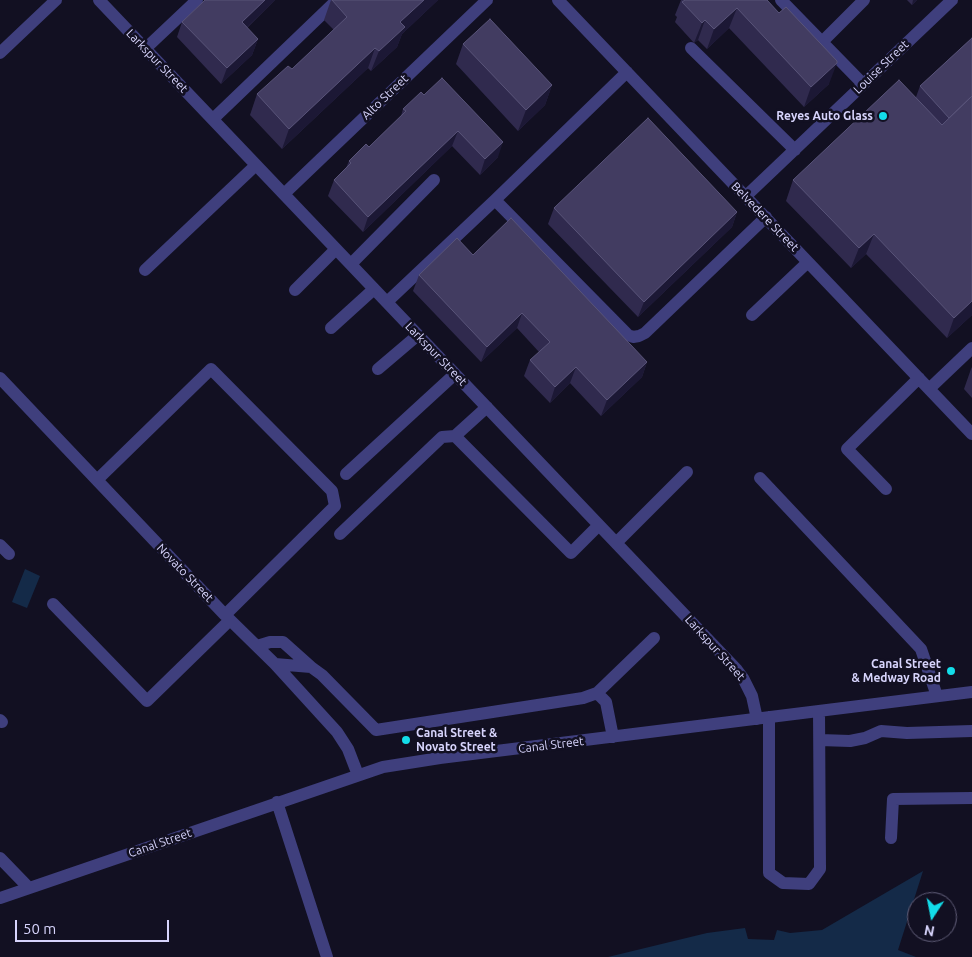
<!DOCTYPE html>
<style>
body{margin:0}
#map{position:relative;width:972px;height:957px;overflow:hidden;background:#121022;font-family:Ubuntu,sans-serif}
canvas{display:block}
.north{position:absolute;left:907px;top:892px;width:50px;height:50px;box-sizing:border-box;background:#121022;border:1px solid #615e79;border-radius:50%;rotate:191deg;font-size:14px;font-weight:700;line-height:20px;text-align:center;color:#d7d4fc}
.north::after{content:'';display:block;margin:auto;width:18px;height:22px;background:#13dde9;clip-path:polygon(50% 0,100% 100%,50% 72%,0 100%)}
.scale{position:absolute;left:15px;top:920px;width:154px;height:22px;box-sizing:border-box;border:2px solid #d7d4fc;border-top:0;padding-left:6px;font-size:15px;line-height:18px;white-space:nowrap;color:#d7d4fc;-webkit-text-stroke:4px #121022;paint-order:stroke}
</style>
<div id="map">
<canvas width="972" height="957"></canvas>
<div class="north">N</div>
<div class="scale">50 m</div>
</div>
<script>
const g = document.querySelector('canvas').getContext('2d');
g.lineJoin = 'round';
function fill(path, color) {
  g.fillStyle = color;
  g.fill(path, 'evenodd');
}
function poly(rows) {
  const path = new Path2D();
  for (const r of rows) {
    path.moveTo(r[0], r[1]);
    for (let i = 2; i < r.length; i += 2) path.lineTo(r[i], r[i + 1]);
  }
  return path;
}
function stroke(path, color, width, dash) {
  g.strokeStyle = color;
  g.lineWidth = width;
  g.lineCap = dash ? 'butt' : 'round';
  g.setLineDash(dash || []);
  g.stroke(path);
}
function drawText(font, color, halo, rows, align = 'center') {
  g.font = font + ' Ubuntu,sans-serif';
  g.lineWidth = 5;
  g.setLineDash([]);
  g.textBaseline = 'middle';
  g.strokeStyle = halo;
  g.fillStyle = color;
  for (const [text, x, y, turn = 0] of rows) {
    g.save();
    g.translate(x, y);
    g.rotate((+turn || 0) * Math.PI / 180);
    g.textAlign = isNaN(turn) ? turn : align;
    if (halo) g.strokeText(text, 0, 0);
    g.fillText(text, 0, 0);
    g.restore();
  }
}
const water = poly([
 [25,569,40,576,27,608,12,602],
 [923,871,898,950,916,957,608,957,707,933,745,928,748,939,774,940,777,930,790,933,822,930]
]);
const minor = poly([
 [99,0,737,670,743,678,752,696,757,719],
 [558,0,972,434],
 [781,0,863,84],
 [822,42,864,0],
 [691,48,795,150],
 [145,49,197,0],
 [0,53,56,0],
 [213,119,337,0],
 [284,194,487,0],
 [746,196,952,0],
 [495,200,628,335,633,337,639,336,645,333,766,217],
 [351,264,434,180],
 [145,270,256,165],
 [295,290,336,249],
 [387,302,495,200,627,72],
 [752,315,808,262],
 [331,328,374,289],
 [378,369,418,335],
 [0,378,225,615,275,664,337,732,348,749,358,775],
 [929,389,972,348],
 [487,407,455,436,571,553,599,525],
 [346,474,455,374],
 [760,478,921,649,937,696],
 [97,480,211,369,332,491,335,506,225,615],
 [886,489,847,449,919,378],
 [340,534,442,437,455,436],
 [616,543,687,472],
 [0,545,9,554],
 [53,604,147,701,230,620],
 [257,646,270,642,283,642,311,667],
 [275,664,311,667,322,675,376,730,583,698,597,693,606,702,613,737],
 [597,693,654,638],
 [769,717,769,873,783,883,809,884,820,869,819,711],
 [0,720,2,722],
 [820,740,850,741,865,738,881,731,907,733,972,731],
 [277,802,327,957],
 [891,838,893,799,972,798],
 [0,858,29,888],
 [0,898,383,767,440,758,972,692]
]);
const wall = poly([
 [205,0,275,0,247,28,258,39,252,55,221,84,177,37,182,22],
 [331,0,438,0,402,34,397,47,371,71,368,68,282,149,250,115,257,94,292,69,334,30,324,20],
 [681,0,767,0,829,84,804,107,729,28,707,49,698,40,694,43,675,22,677,17,675,15],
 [907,0,917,0,912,5],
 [972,38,972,315,947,338,866,254,851,268,786,201,793,180,916,97,920,86],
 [463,44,552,85,545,105,518,131,456,64],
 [424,95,498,157,480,175,452,146,363,232,328,196,334,180,346,168,349,161,369,147,401,116,403,109],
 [554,208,737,212,732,227,638,317,548,224],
 [473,255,647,362,642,377,601,416,570,383,550,403,524,376,530,360,539,352,517,328,481,362,413,291,419,275],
 [972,367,972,398,964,389,971,369]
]);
const shadedWall = poly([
 [265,0,275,0,236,38,242,22],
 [424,0,438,0,402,34,397,47,371,71,379,51,400,22],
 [913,0,917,0,912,5],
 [737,8,729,28,707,49,714,29],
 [705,20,698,40,694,43,702,23],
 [258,39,252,55,221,84,227,68],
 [375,48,368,68,282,149,289,129],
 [837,63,829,84,804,107,811,87],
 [552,85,545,105,518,131,526,110],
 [458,131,452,146,363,232,368,217],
 [503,142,498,157,480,175,485,159],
 [737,212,732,227,638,317,644,302],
 [874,234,866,254,851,268,859,248],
 [972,301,972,315,947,338,954,318],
 [522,313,517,328,481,362,487,347],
 [647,362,642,377,601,416,607,400],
 [576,367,570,383,550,403,555,387]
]);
const building = poly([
 [205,0,265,0,242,22,258,39,227,68,182,22,205,0],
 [332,0,424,0,400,22,405,27,379,51,375,48,289,129,257,94,288,66,292,69,347,17,332,0],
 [685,0,767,0,779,13,786,7,837,61,837,63,811,87,737,8,714,29,705,20,702,23,682,2,685,0],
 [490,19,552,85,526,110,463,44,490,19],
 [972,38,972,96,949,118,920,86,972,38],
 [442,78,503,142,485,159,458,131,368,217,334,180,351,163,349,161,366,144,369,147,406,111,403,109,421,92,424,95,442,78],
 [899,80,942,125,972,96,972,301,954,318,874,234,859,248,793,180,899,80],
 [648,118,737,212,644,302,554,208,648,118],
 [511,218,647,362,607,400,576,367,555,387,530,360,550,342,522,313,487,347,419,275,457,238,473,255,511,218]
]);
const markers = [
 [883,116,5,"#13dde9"],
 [951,671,5,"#13dde9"],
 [406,740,5,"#13dde9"]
];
const streetNames = [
 ["Larkspur Street",157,61,46],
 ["Louise Street",881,67,-44],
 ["Alto Street",385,97,-44],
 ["Belvedere Street",765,217,46],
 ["Larkspur Street",436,354,46],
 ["Novato Street",185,573,46],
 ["Larkspur Street",715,648,48],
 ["Canal Street",551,745,-7],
 ["Canal Street",160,843,-19]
];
const poiNames = [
 ["Reyes Auto Glass",873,116],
 ["Canal Street",941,664],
 ["& Medway Road",941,678],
 ["Canal Street &",416,733,"left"],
 ["Novato Street",416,747,"left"]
];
fill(water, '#142a48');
stroke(minor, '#3f3f7d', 12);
fill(wall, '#302a4e');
fill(shadedWall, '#1c1835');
fill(building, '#423c61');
stroke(building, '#595479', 1);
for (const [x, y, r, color] of markers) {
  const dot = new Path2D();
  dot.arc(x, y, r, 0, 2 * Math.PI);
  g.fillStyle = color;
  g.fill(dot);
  stroke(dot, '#121022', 2);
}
drawText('12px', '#d7d4fc', '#121022', streetNames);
drawText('bold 12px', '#d7d4fc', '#121022', poiNames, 'right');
</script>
